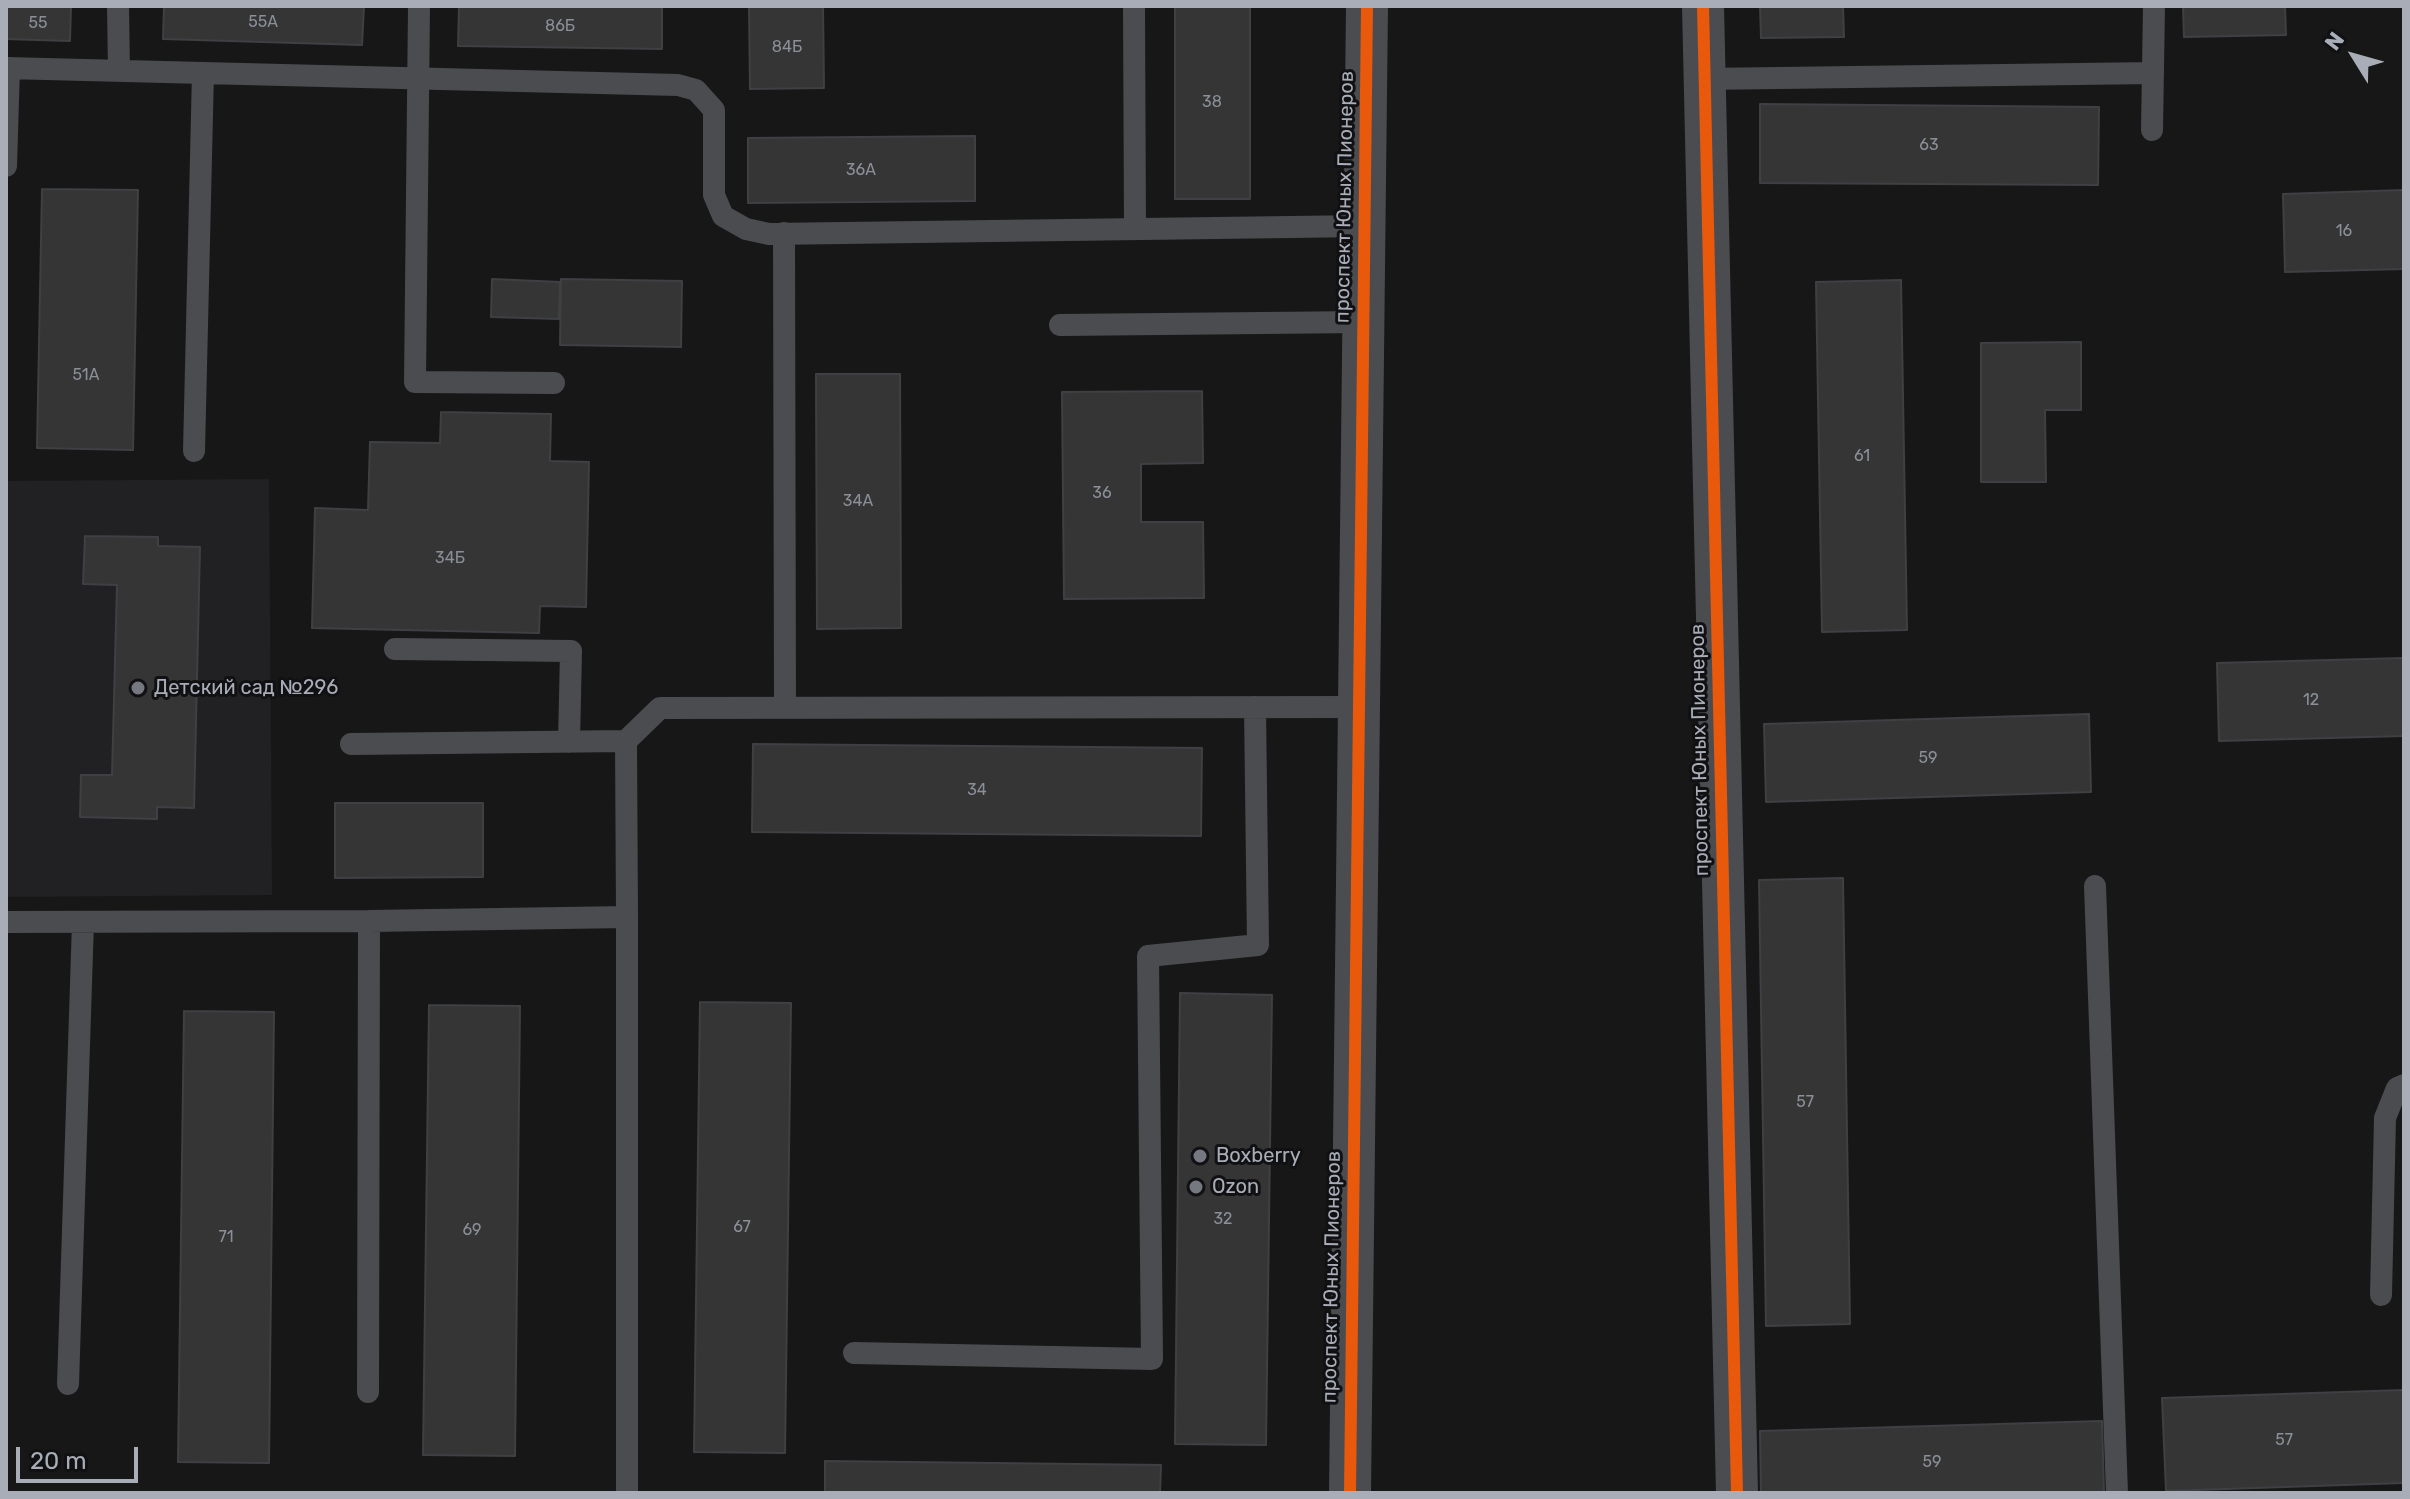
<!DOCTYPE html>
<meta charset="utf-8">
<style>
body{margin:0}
#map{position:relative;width:2410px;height:1499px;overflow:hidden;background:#171717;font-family:Rubik,sans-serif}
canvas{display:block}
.frame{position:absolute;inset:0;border:8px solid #a8adb8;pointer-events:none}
.north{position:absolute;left:2314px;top:16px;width:80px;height:80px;-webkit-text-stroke:6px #111113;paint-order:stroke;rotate:307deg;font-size:22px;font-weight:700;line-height:32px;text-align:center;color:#a8adb8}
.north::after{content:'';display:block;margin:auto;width:28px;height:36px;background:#a8adb8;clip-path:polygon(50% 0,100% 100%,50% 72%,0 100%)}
.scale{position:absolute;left:16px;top:1447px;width:122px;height:36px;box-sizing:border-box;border:4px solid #a8adb8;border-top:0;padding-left:10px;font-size:24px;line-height:28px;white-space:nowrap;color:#a8adb8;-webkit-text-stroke:6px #111113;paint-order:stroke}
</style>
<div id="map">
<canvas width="2410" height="1499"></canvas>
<div class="frame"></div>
<div class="north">N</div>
<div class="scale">20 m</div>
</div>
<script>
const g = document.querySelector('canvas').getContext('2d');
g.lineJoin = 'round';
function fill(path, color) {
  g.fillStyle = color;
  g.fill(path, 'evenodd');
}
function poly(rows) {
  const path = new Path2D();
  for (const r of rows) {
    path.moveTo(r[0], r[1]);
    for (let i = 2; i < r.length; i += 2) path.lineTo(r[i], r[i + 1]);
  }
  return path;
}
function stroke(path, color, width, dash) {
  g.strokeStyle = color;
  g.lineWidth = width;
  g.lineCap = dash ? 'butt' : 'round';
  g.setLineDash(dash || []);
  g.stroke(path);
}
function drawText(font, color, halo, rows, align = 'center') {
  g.font = font + ' Rubik,sans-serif';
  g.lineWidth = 6;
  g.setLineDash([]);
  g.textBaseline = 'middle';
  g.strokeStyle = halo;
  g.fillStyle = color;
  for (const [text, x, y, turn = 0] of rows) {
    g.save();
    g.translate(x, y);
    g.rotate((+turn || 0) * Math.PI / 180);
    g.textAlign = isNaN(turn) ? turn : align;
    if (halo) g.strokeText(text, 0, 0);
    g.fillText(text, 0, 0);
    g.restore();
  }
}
const built = poly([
 [269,479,272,895,6,897,6,481]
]);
const building = poly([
 [6,6,71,6,70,41,6,39,6,6],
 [164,6,364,6,362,45,163,39,164,6],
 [459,6,662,6,662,49,458,46,459,6],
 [749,6,823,6,824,88,750,89,749,6],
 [1175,6,1250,6,1250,199,1175,199,1175,6],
 [1760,6,1843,6,1844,37,1761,38,1760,6],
 [2183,6,2285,6,2286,35,2184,37,2183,6],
 [1760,104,2099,107,2098,185,1760,183,1760,104],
 [975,136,975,201,748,203,748,138,975,136],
 [42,189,138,190,133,450,37,448,42,189],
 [2404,190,2404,269,2285,272,2283,194,2404,190],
 [492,279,560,282,559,319,491,317,492,279],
 [561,279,682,281,681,347,560,345,561,279],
 [1901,280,1907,630,1822,632,1816,282,1901,280],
 [2081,342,2081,410,2045,410,2046,482,1981,482,1981,343,2081,342],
 [816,374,900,374,901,628,817,629,816,374],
 [1202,391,1203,463,1141,464,1141,522,1203,522,1204,598,1064,599,1062,392,1202,391],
 [441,412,551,414,550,461,589,462,586,607,540,606,539,633,312,628,315,508,368,510,370,442,440,443,441,412],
 [85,536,158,537,158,546,200,547,194,808,157,807,157,819,80,817,81,775,112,775,117,585,83,584,85,536],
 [2404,658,2404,736,2219,741,2217,663,2404,658],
 [2089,714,2091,792,1766,802,1764,724,2089,714],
 [753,744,1202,748,1201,836,752,832,753,744],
 [335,803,483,803,483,877,335,878,335,803],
 [1843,878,1850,1324,1766,1326,1759,880,1843,878],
 [1180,993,1272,995,1266,1445,1175,1444,1180,993],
 [700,1002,791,1003,785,1453,694,1452,700,1002],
 [429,1005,520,1006,515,1456,423,1455,429,1005],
 [184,1011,274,1012,269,1463,178,1462,184,1011],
 [2404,1390,2404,1483,2166,1491,2162,1398,2404,1390],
 [2102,1421,2104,1493,1761,1493,1760,1431,2102,1421],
 [825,1461,1161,1465,1160,1493,825,1493,825,1461]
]);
const lane = poly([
 [118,6,119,71],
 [419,6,415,382,554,383],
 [1134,6,1135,228],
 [6,68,678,85,696,90,714,110,714,195,723,216,746,229,769,234,1365,226],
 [1704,79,2153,73],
 [2152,130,2154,6],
 [6,166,9,68],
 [784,233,785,708],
 [1060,325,1364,322],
 [194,451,203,73],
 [395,649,571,651,569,742],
 [351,744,626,741],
 [2095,886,2117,1493],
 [627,917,626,741,660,708,1358,707],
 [6,922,369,921],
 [2381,1295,2385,1118,2397,1088,2404,1085],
 [854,1353,1152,1359,1148,956,1258,945,1255,707],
 [68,1384,83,922],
 [368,1392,369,921,627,917,627,1493]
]);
const street = poly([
 [1703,6,1737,1493],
 [1350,1493,1367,6]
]);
const cycleway = poly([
 [1703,6,1737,1493],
 [1350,1493,1367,6]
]);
const markers = [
 [138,688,8,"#757880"],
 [1200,1156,8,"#757880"],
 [1196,1187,8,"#757880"]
];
const numberNames = [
 ["55А",263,22],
 ["55",38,23],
 ["86Б",560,26],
 ["84Б",787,47],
 ["38",1212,102],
 ["63",1929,145],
 ["36А",861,170],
 ["16",2344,231],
 ["51А",86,375],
 ["61",1862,456],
 ["36",1102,493],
 ["34А",858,501],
 ["34Б",450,558],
 ["12",2311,700],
 ["59",1928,758],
 ["34",977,790],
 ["57",1805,1102],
 ["32",1223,1219],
 ["67",742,1227],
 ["69",472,1230],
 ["71",226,1237],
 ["57",2284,1440],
 ["59",1932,1462]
];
const streetNames = [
 ["проспект Юных Пионеров",1345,197,-89],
 ["проспект Юных Пионеров",1700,750,-91],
 ["проспект Юных Пионеров",1332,1277,-89]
];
const poiNames = [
 ["Детский сад №296",154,688],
 ["Boxberry",1216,1156],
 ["Ozon",1212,1187]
];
fill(built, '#212123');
fill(building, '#353536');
stroke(building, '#3f4043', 2);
stroke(lane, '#4b4c50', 22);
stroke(street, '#4b4c50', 42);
stroke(cycleway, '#e8590c', 12);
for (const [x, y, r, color] of markers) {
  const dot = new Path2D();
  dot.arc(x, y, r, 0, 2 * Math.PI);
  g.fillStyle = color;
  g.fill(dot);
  stroke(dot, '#111113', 3);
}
drawText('16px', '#8b8f98', null, numberNames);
drawText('20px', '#a8adb8', '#111113', streetNames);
drawText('20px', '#a8adb8', '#111113', poiNames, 'left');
</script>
